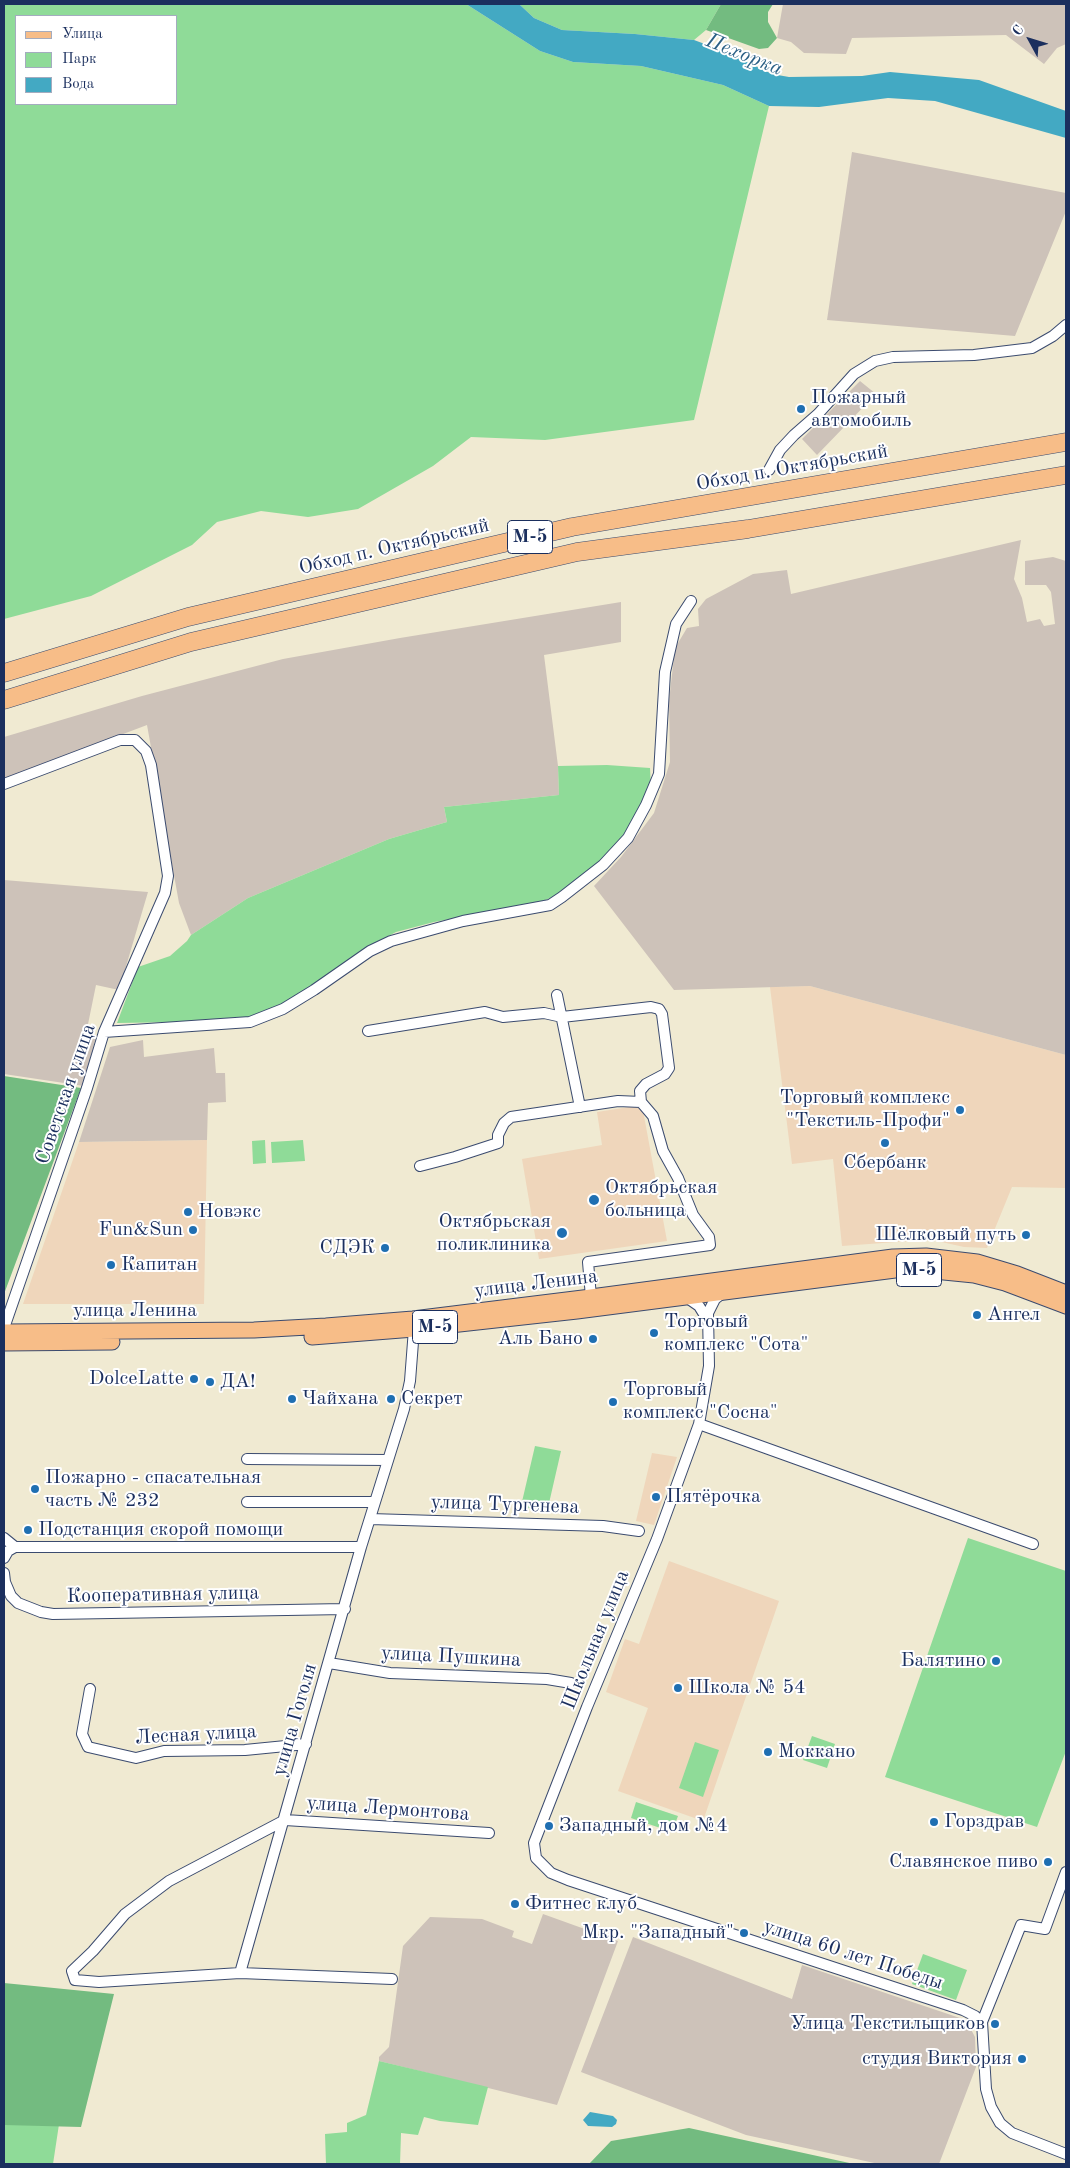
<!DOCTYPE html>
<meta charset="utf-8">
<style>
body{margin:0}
#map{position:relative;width:1070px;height:2168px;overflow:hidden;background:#f0ead2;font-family:"Old Standard TT",serif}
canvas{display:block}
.frame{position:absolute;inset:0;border:5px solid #1b2f5e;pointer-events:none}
.legend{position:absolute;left:15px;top:15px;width:162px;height:90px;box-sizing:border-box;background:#fff;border:1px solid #a4acbf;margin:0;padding:6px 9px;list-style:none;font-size:15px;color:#1b2f5e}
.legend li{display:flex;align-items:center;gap:10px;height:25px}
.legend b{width:25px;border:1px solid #a4acbf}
.north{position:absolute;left:1005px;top:15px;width:50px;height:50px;-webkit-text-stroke:4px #fff;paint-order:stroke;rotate:309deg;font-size:14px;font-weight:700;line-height:20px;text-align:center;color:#1b2f5e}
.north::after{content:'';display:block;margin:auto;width:18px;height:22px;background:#1b2f5e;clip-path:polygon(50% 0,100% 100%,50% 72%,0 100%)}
</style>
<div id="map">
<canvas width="1070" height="2168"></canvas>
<div class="frame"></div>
<ul class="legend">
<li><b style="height:6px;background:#f7bd88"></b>Улица</li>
<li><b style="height:14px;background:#8fdb98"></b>Парк</li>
<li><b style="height:14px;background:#43a9c3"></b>Вода</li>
</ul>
<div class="north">С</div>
</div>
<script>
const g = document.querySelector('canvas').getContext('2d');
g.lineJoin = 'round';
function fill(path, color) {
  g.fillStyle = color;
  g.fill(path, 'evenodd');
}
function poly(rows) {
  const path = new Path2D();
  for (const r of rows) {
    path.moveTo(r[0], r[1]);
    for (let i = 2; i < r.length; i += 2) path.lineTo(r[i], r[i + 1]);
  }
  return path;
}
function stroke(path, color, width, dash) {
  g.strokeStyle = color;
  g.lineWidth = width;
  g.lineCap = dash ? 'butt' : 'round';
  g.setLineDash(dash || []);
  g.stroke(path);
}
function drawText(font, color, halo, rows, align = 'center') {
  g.font = font + ' "Old Standard TT",serif';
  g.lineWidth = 4;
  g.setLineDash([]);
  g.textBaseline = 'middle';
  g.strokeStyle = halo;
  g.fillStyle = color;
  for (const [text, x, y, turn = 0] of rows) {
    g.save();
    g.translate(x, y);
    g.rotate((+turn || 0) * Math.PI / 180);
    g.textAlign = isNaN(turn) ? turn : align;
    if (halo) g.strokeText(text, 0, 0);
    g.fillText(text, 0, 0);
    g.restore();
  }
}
const built = poly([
 [810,986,1066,1055,1066,1188,1012,1187,987,1248,964,1247,937,1241,910,1241,842,1246,833,1159,792,1164,770,987],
 [642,1105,667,1241,539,1259,522,1159,602,1145,597,1112],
 [207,1140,204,1304,23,1304,79,1142],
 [652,1453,677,1457,654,1525,636,1521],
 [669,1561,779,1601,703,1821,618,1791,648,1708,606,1692,625,1639,639,1644]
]);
const industrial = poly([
 [783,4,1066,4,1066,44,1057,48,1044,64,1006,35,852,38,846,54,804,53,791,42,777,38],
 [852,152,1066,193,1066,211,1015,336,827,320],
 [860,381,876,394,817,455,802,439],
 [1021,540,1014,579,1022,598,1027,622,1040,619,1044,626,1055,624,1051,592,1046,585,1025,585,1025,561,1053,557,1066,561,1066,1055,810,986,674,990,594,886,621,857,654,813,670,762,669,701,675,648,687,628,699,626,698,609,706,599,753,574,787,570,791,594],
 [621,602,621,642,544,655,558,766,559,795,444,807,447,822,389,839,248,898,191,935,179,903,147,725,4,779,4,737,142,696,283,659,400,638],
 [4,880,148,892,119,990,96,985,86,1034,96,1036,84,1086,4,1074],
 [143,1040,144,1057,214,1048,216,1073,225,1073,226,1102,208,1103,207,1140,79,1142,110,1047],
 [543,1914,618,1941,557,2105,379,2061,379,2057,389,2047,403,1946,430,1917,482,1919,514,1931,512,1937,532,1944],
 [633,1937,792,1999,802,1965,966,2020,975,2037,976,2067,939,2164,879,2164,746,2135,581,2072]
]);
const green = poly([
 [4,4,466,4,540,51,573,62,641,66,723,85,769,106,694,420,545,440,471,437,433,466,358,509,308,517,261,511,217,522,192,545,91,596,4,619],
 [16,16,176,16,176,104,16,104],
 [519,4,721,4,706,30,694,40,635,34,562,30,534,18],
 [607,765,650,768,651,788,638,814,612,851,600,863,556,896,537,903,434,922,396,932,368,947,309,992,248,1021,117,1023,138,967,170,956,187,941,191,935,248,898,389,839,447,822,444,807,559,795,558,766],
 [265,1140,266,1163,253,1164,252,1141],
 [303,1140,305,1161,272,1163,271,1142],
 [535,1446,561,1451,547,1512,521,1506],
 [968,1538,1066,1571,1066,1751,1037,1827,885,1777],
 [812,1736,835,1744,827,1768,803,1760],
 [695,1742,719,1750,703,1797,679,1788],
 [636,1802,678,1816,672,1832,631,1818],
 [923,1954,967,1970,956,2000,912,1984],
 [379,2061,488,2087,478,2125,440,2121,424,2117,418,2135,401,2133,400,2164,326,2164,325,2134,347,2132,347,2123,366,2115],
 [4,2107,61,2111,53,2164,4,2164]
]);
const forest = poly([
 [721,4,773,4,768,12,768,22,777,38,768,48,759,49,706,30],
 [4,1076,81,1088,4,1294],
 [4,1983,114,1994,81,2127,4,2125],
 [689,2128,854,2164,589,2164,611,2141]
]);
const water = poly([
 [466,4,519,4,534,18,562,30,635,34,694,40,729,53,772,74,789,77,862,76,890,72,979,80,1066,111,1066,138,935,101,888,98,819,107,769,106,723,85,641,66,573,62,540,51],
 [590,2112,613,2116,617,2120,616,2124,612,2127,588,2126,583,2120]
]);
const street = poly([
 [769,470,780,450,794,435,818,414,854,374,875,361,893,357,974,355,1032,348,1053,336,1066,325],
 [4,784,120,740,135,740,146,751,151,765,168,876,165,893,104,1032,87,1088,4,1328],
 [557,995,580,1107],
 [368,1031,485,1012,503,1017,544,1013,562,1017,651,1007,659,1009,662,1014,669,1068,665,1074,646,1084,640,1091,641,1102],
 [104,1032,250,1022,283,1009,314,990,370,951,391,941,463,921,550,905,562,897,603,865,628,838,646,805,659,774,665,672,676,624,691,601],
 [420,1166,455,1157,498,1143,498,1135,504,1123,511,1117,618,1101,641,1102,653,1116,663,1151,678,1178,693,1215,709,1237,710,1245,588,1262,591,1297],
 [724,1292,715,1299,708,1313,709,1366,699,1424,657,1539,587,1707,534,1843,536,1858,551,1873,568,1880,963,2010,975,2016,982,2022,986,2089,991,2107,1000,2123,1012,2133,1066,2154],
 [686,1297,699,1306,707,1319],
 [699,1424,1033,1544],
 [247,1459,388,1460],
 [247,1502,375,1502],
 [370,1519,603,1526,639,1531],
 [4,1538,15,1547,361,1547],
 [4,1558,8,1551,15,1547],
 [4,1573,5,1582,11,1596,18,1603,41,1612,53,1614,345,1609],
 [329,1663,390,1673,547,1679,571,1683],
 [90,1689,82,1734,88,1747,136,1758,164,1751,245,1750,306,1744],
 [285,1820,169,1881,125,1914,93,1951,72,1971,75,1980,99,1982,240,1973,392,1979],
 [285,1820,489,1833],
 [240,1973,361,1547,404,1409,410,1381,414,1329],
 [982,2022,1021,1925,1045,1929,1066,1872]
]);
const primary = poly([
 [4,1332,254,1330,326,1326,413,1319,591,1297,893,1257,926,1256,977,1262,1017,1274,1066,1293],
 [312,1337,414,1329,577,1311,895,1270,924,1270,974,1275,1005,1283,1066,1306],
 [4,1343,112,1342]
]);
const highway = poly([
 [4,673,188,617,572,527,1066,442],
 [4,700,191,642,577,552,748,529,1066,475]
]);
const markers = [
 [801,409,5,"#1f6fb2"],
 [960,1110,5,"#1f6fb2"],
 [885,1143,5,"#1f6fb2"],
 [594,1200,6,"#1f6fb2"],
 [188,1212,5,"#1f6fb2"],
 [193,1230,5,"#1f6fb2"],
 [562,1233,6,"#1f6fb2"],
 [1026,1235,5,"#1f6fb2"],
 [385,1248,5,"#1f6fb2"],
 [111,1265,5,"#1f6fb2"],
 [977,1315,5,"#1f6fb2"],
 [654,1333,5,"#1f6fb2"],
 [593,1339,5,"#1f6fb2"],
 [194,1379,5,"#1f6fb2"],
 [210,1382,5,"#1f6fb2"],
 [292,1399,5,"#1f6fb2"],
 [391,1399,5,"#1f6fb2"],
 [613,1402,5,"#1f6fb2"],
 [35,1489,5,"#1f6fb2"],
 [656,1497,5,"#1f6fb2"],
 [28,1530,5,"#1f6fb2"],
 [996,1661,5,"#1f6fb2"],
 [678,1688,5,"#1f6fb2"],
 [768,1752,5,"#1f6fb2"],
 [934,1822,5,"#1f6fb2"],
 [549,1826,5,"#1f6fb2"],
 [1048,1862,5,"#1f6fb2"],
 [515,1904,5,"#1f6fb2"],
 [744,1933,5,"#1f6fb2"],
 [995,2024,5,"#1f6fb2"],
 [1022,2059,5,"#1f6fb2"]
];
const shields = [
 [530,537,45],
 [919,1270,45],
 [435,1327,45]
];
const shieldNames = [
 ["М-5",530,537],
 ["М-5",919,1270],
 ["М-5",435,1327]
];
const poiNames = [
 ["Пожарный",811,398],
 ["автомобиль",811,421],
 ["Торговый комплекс",950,1098,"right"],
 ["\"Текстиль-Профи\"",950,1121,"right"],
 ["Сбербанк",885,1163,"center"],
 ["Октябрьская",605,1188],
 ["больница",605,1211],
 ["Новэкс",198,1212],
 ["Октябрьская",551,1222,"right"],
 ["поликлиника",551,1245,"right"],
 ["Fun&Sun",183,1230,"right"],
 ["Шёлковый путь",1016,1235,"right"],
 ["СДЭК",375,1248,"right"],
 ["Капитан",121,1265],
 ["Ангел",987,1315],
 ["Торговый",664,1322],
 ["комплекс \"Сота\"",664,1345],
 ["Аль Бано",583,1339,"right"],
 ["DolceLatte",184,1379,"right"],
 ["ДА!",220,1382],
 ["Торговый",623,1390],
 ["комплекс \"Сосна\"",623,1413],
 ["Чайхана",302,1399],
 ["Секрет",401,1399],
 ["Пожарно - спасательная",45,1478],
 ["часть № 232",45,1501],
 ["Пятёрочка",666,1497],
 ["Подстанция скорой помощи",38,1530],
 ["Балятино",986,1661,"right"],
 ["Школа № 54",688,1688],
 ["Моккано",778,1752],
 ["Горздрав",944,1822],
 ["Западный, дом №4",559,1826],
 ["Славянское пиво",1038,1862,"right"],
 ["Фитнес клуб",525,1904],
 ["Мкр. \"Западный\"",734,1933,"right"],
 ["Улица Текстильщиков",985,2024,"right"],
 ["студия Виктория",1012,2059,"right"]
];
const streetNames = [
 ["Обход п. Октябрьский",792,468,-10],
 ["Обход п. Октябрьский",394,547,-13],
 ["Советская улица",66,1094,-71],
 ["улица Ленина",536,1284,-7],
 ["улица Ленина",135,1311],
 ["улица Тургенева",505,1505,2],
 ["Кооперативная улица",163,1595,-1],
 ["Школьная улица",596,1640,-68],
 ["улица Пушкина",451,1657,3],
 ["улица Гоголя",295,1720,-74],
 ["Лесная улица",196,1735,-3],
 ["улица Лермонтова",388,1809,4],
 ["улица 60 лет Победы",853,1955,18]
];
const waterNames = [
 ["Пехорка",744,55,22]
];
fill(built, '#efd6bb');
fill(industrial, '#cdc2b9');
fill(green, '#8fdb98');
fill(forest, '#73bb80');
fill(water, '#43a9c3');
stroke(street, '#3b4b6f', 12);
stroke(primary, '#3b4b6f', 17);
stroke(highway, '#3b4b6f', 19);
stroke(street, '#fff', 10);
stroke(primary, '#f7bd88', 15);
stroke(highway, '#f7bd88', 18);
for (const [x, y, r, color] of markers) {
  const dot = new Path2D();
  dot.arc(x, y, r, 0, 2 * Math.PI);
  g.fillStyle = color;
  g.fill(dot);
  stroke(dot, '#fff', 2);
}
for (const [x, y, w] of shields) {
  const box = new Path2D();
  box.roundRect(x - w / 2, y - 16.5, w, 33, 4);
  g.fillStyle = '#fff';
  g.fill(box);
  stroke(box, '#1b2f5e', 1);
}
drawText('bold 19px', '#1b2f5e', null, shieldNames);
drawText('20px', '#1b2f5e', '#fff', poiNames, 'left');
drawText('20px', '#1b2f5e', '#fff', streetNames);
drawText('italic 21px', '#2b6086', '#fff', waterNames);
</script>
